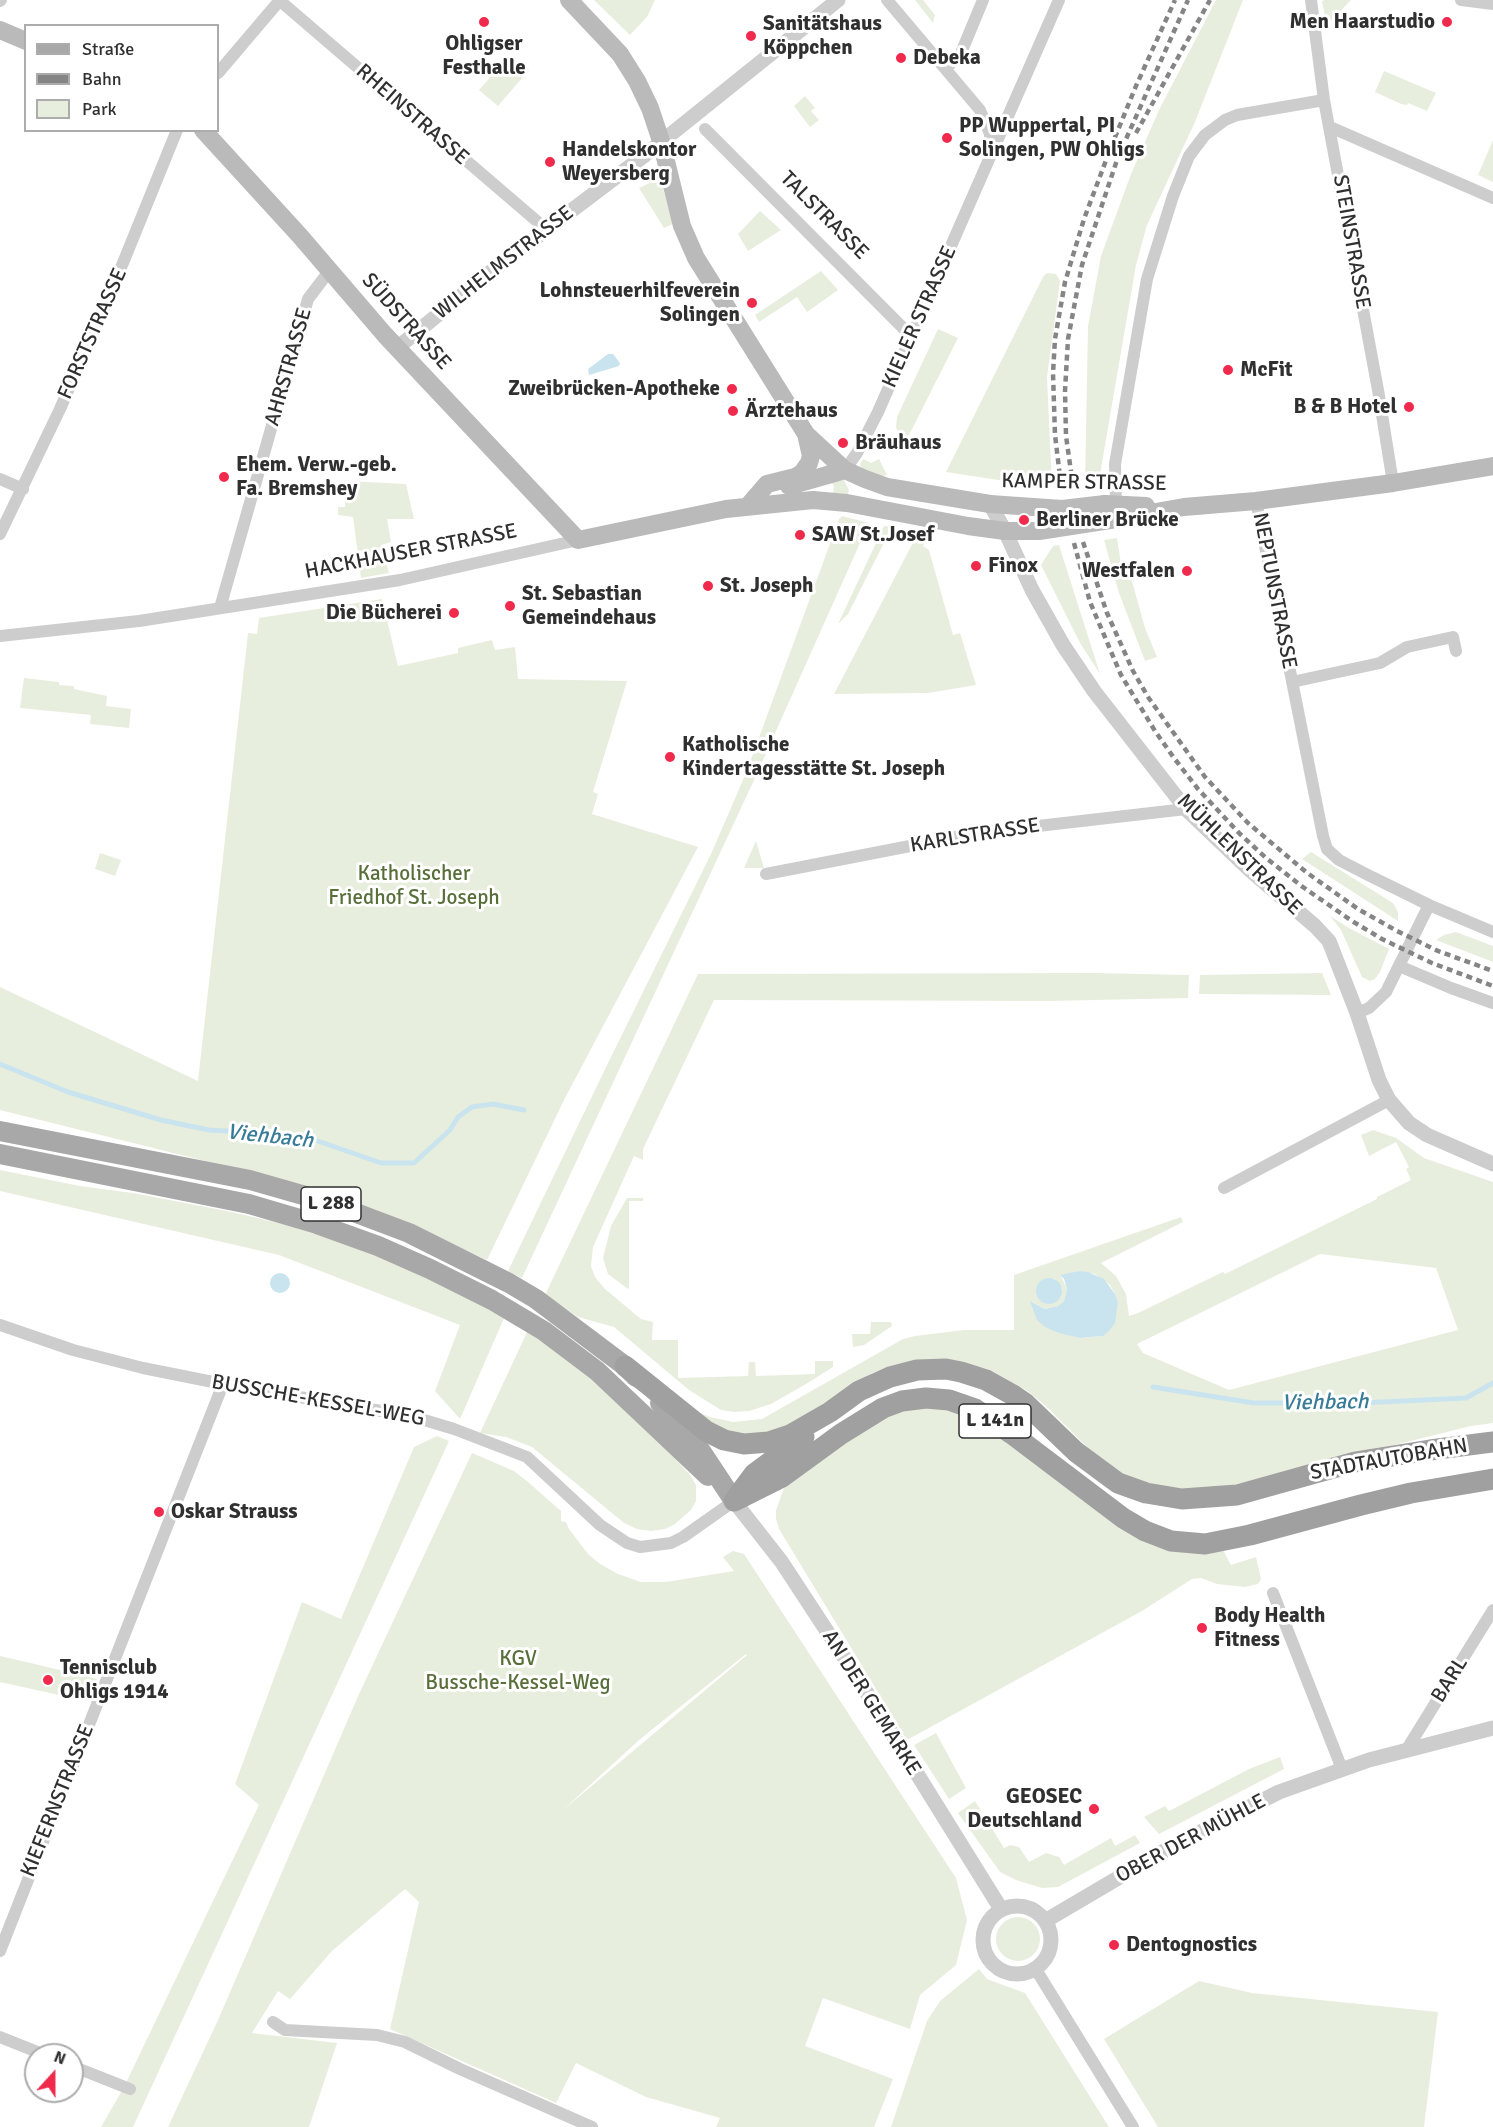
<!DOCTYPE html>
<meta charset="utf-8">
<style>
body{margin:0}
#map{position:relative;width:1493px;height:2127px;overflow:hidden;background:#fff;font-family:Signika,sans-serif}
canvas{display:block}
.legend{position:absolute;left:24px;top:24px;width:195px;height:108px;box-sizing:border-box;background:#fff;border:2px solid #acacac;margin:0;padding:8px 10px;list-style:none;font-size:18px;color:#303030}
.legend li{display:flex;align-items:center;gap:12px;height:30px}
.legend b{width:30px;border:2px solid #acacac}
.north{position:absolute;left:24px;top:2043px;width:60px;height:60px;box-sizing:border-box;background:#fff;border:2px solid #acacac;border-radius:50%;rotate:21deg;font-size:16px;font-weight:700;line-height:24px;text-align:center;color:#303030}
.north::after{content:'';display:block;margin:auto;width:21px;height:27px;background:#ef2a4c;clip-path:polygon(50% 0,100% 100%,50% 72%,0 100%)}
</style>
<div id="map">
<canvas width="1493" height="2127"></canvas>
<ul class="legend">
<li><b style="height:8px;background:#a8a8a8"></b>Straße</li>
<li><b style="height:8px;background:#858585"></b>Bahn</li>
<li><b style="height:16px;background:#e8eede"></b>Park</li>
</ul>
<div class="north">N</div>
</div>
<script>
const g = document.querySelector('canvas').getContext('2d');
g.lineJoin = 'round';
function fill(path, color) {
  g.fillStyle = color;
  g.fill(path, 'evenodd');
}
function poly(rows) {
  const path = new Path2D();
  for (const r of rows) {
    if (r.length === 3) {
      path.moveTo(r[0] + r[2], r[1]);
      path.arc(r[0], r[1], r[2], 0, 2 * Math.PI);
      continue;
    }
    path.moveTo(r[0], r[1]);
    for (let i = 2; i < r.length; i += 2) path.lineTo(r[i], r[i + 1]);
  }
  return path;
}
function stroke(path, color, width, dash) {
  g.strokeStyle = color;
  g.lineWidth = width;
  g.lineCap = dash ? 'butt' : 'round';
  g.setLineDash(dash || []);
  g.stroke(path);
}
function drawText(font, color, halo, rows, align = 'center') {
  g.font = font + ' Signika,sans-serif';
  g.lineWidth = 6;
  g.setLineDash([]);
  g.textBaseline = 'middle';
  g.strokeStyle = halo;
  g.fillStyle = color;
  for (const [text, x, y, turn = 0] of rows) {
    g.save();
    g.translate(x, y);
    g.rotate((+turn || 0) * Math.PI / 180);
    g.textAlign = isNaN(turn) ? turn : align;
    if (halo) g.strokeText(text, 0, 0);
    g.fillText(text, 0, 0);
    g.restore();
  }
}
const green = poly([
 [594,0,655,0,647,17,630,35],
 [915,0,923,0,935,15,933,23],
 [1216,0,1243,0,1195,122,1147,225,1136,265,1098,486,1085,486,1088,326,1101,256,1131,174,1159,110],
 [1324,0,1351,0,1327,25,1322,2],
 [509,56,529,70,498,106,479,90],
 [1384,71,1436,93,1427,111,1408,103,1407,105,1401,104,1375,92],
 [805,96,815,108,811,111,819,120,810,127,794,106],
 [1493,140,1493,182,1478,175],
 [660,178,673,224,664,228,639,188],
 [760,211,781,230,748,251,738,234],
 [821,271,838,290,807,312,797,297,759,322,755,315],
 [1047,273,1056,274,1060,281,1047,377,1052,485,998,480,946,472,1043,277],
 [938,329,958,338,902,449,896,427,897,417],
 [863,459,871,463,879,459,887,475,882,476,862,469,860,464],
 [844,480,849,490,848,494,833,493,834,486,831,482],
 [346,481,406,484,414,519,387,519,391,542,381,545,389,573,361,578,353,517,338,515,338,507,345,507],
 [842,516,869,523,755,778,522,1278,508,1271,608,1063,711,854,746,773,839,519],
 [884,526,892,527,848,614,838,624],
 [918,533,928,535,923,546,929,550,953,635,960,633,976,685,928,693,834,694],
 [1117,538,1121,564,1127,563,1145,628,1157,657,1145,661,1119,593,1104,540],
 [1059,545,1100,674,1080,643,1041,565,1053,546],
 [382,599,398,666,458,653,458,648,492,640,495,650,515,647,518,679,627,681,593,792,598,794,592,814,698,847,565,1098,487,1260,379,1211,286,1181,0,1110,0,987,198,1081,248,633,257,634,259,618],
 [24,678,59,682,59,685,74,686,74,689,107,696,106,706,131,709,129,728,90,724,91,715,20,708],
 [756,841,764,868,744,868],
 [1311,852,1393,903,1398,912,1398,921,1302,859],
 [100,853,121,860,115,876,95,869],
 [1330,916,1349,928,1389,949,1380,972,1375,979,1370,981,1362,977,1341,930],
 [1456,932,1493,946,1493,962,1436,940,1444,935],
 [1094,973,1189,975,1188,998,1050,1001,714,1000,643,1149,643,1160,634,1156,593,1247,591,1266,595,1277,605,1289,641,1319,653,1322,652,1340,678,1340,678,1378,748,1376,749,1362,755,1362,756,1376,815,1374,815,1361,833,1361,833,1367,806,1384,771,1404,749,1411,734,1412,721,1410,689,1390,614,1327,578,1317,545,1295,698,974],
 [1322,973,1331,995,1199,994,1200,975],
 [1373,1130,1396,1138,1424,1158,1493,1182,1493,1423,1471,1426,1234,1485,1186,1491,1156,1486,1126,1476,1089,1449,1046,1406,1026,1390,992,1371,954,1360,917,1360,893,1365,872,1373,781,1431,763,1436,728,1433,690,1409,710,1417,733,1422,762,1419,903,1339,915,1336,964,1330,1014,1330,1014,1275,1181,1217,1183,1222,1101,1263,1116,1276,1126,1294,1129,1316,1138,1313,1223,1272,1225,1274,1377,1199,1377,1197,1411,1180,1406,1169,1409,1167,1396,1142,1369,1156,1361,1135],
 [1320,1254,1436,1268,1458,1330,1229,1390,1143,1353,1137,1344],
 [1079,1271,1095,1274,1110,1285,1115,1294,1118,1302,1103,1336,1080,1338,1031,1301,1045,1309,1058,1306,1064,1301,1067,1289,1061,1276],
 [1054,1278,1062,1288,1061,1297,1051,1304,1042,1302],
 [0,1170,80,1186,133,1193,227,1211,283,1224,356,1246,415,1270,505,1316,460,1419,435,1391,460,1325,279,1255,0,1191],
 [627,1198,643,1198,643,1201,629,1201,629,1287,628,1289,608,1274,603,1258,611,1226],
 [871,1322,891,1322,892,1326,864,1345,853,1347,852,1334,870,1334],
 [528,1330,577,1365,664,1446,691,1476,696,1485,696,1501,691,1510,675,1524,665,1529,651,1531,637,1529,624,1523,532,1447,506,1437,480,1433],
 [931,1405,978,1419,1135,1536,1154,1546,1173,1551,1223,1550,1231,1565,1256,1557,1261,1579,1258,1584,1245,1587,1217,1584,1201,1578,1192,1579,1142,1611,907,1740,779,1529,776,1519,776,1510,784,1488,855,1433,894,1412],
 [437,1436,449,1441,133,2127,101,2127,124,2087,259,1805,235,1784,302,1602,341,1619,414,1447],
 [472,1453,514,1471,528,1482,561,1511,561,1521,566,1522,569,1529,588,1554,600,1564,618,1574,641,1582,666,1582,734,1571,723,1557,733,1551,744,1554,956,1878,967,1920,956,1965,920,1995,910,2029,823,1998,805,2046,893,2079,874,2127,716,2127,720,2118,646,2097,576,2063,556,2103,390,2029,419,1902,405,1889,332,1951,290,1999,278,1991,252,2033,337,2043,309,2127,168,2127,218,2020,359,1694],
 [746,1654,747,1655,563,1810,639,1740],
 [0,1656,22,1661,97,1679,86,1701,0,1682],
 [936,1733,966,1788,949,1799,914,1745],
 [1280,1757,1284,1769,1159,1834,1144,1817,1165,1806,1169,1811,1249,1769],
 [975,1801,1004,1848,1010,1845,1019,1847,1029,1862,1046,1853,1059,1857,1064,1865,1111,1838,1115,1846,1135,1835,1140,1843,1058,1887,1042,1888,1016,1880,1000,1872,958,1813],
 [1018,1939,22],
 [979,1969,987,1979,1025,1993,1109,2127,891,2127,927,2021,940,2001],
 [1199,1981,1252,1993,1438,2012,1424,2127,1158,2127,1104,2039]
]);
const water = poly([
 [608,354,613,354,620,363,619,366,589,375,588,369],
 [1079,1271,1088,1272,1104,1279,1115,1294,1118,1302,1115,1323,1109,1331,1103,1336,1080,1338,1059,1333,1045,1327,1037,1320,1035,1315,1030,1301,1045,1309,1058,1306,1064,1301,1067,1289,1064,1279,1060,1275],
 [280,1283,10],
 [1049,1291,13]
]);
const stream = poly([
 [0,1064,68,1092,161,1120,209,1130,278,1134,315,1140,381,1163,414,1163,450,1130,458,1117,472,1107,493,1104,524,1110],
 [1153,1387,1254,1403,1361,1403,1466,1398,1493,1383]
]);
const minor = poly([
 [279,0,546,229],
 [887,0,980,110,990,134,990,155],
 [1311,0,1324,100,1378,390,1393,483],
 [1461,0,1493,4],
 [0,1,1,0],
 [946,68,961,53,983,0],
 [218,73,280,0],
 [1330,127,1493,198],
 [705,129,911,336],
 [845,470,857,453,878,412,1059,0],
 [0,479,23,489],
 [1256,501,1323,836,1327,849,1339,860,1368,875,1429,905,1493,932],
 [1116,505,1115,464,1147,279,1173,196,1189,156,1205,135,1225,120,1237,115,1324,100],
 [0,534,60,409,114,285,177,130],
 [220,608,308,299,330,270],
 [0,636,139,621,400,580,578,540],
 [1292,682,1380,663,1407,647,1453,637,1456,651],
 [766,874,977,833,1186,809],
 [1399,966,1451,988,1493,1003],
 [1357,1013,1369,1008,1386,992,1429,905],
 [1224,1188,1389,1100],
 [0,1325,73,1350,143,1368,223,1384,411,1416,454,1429,527,1457,600,1525,627,1543,640,1547,671,1543,683,1537,734,1501],
 [1273,1593,1342,1769],
 [1407,1749,1493,1610],
 [0,1951,223,1384],
 [1035,1968,1133,2127],
 [273,2022,285,2030,377,2035,405,2042,460,2069,592,2127],
 [0,2037,45,2055],
 [72,2066,130,2089]
]);
const tertiary = poly([
 [397,348,493,270,645,155,838,0],
 [990,504,1005,531,1032,590,1063,645,1094,691,1186,809,1250,870,1315,926,1329,941,1357,1013,1379,1080,1389,1100,1409,1123,1427,1135,1493,1164],
 [734,1501,781,1561,855,1674,1001,1909],
 [1017,1940,34],
 [1045,1921,1169,1848,1279,1792,1369,1760,1493,1728]
]);
const secondary = poly([
 [569,0,620,54,637,81,650,108,661,141,682,226,696,258,806,434,845,470,865,479,887,487,990,504],
 [0,30,26,41],
 [203,130,300,236,385,335,578,540,726,509,813,500,847,503,968,526,1005,531],
 [789,486,845,470],
 [1105,504,1146,506],
 [748,506,767,484,795,477,802,473,809,463,811,456,806,434],
 [1110,520,1184,507,1256,501,1393,483,1493,466]
]);
const primary = poly([
 [0,1131,250,1180,327,1202,409,1233,509,1283,536,1299,625,1366,636,1377],
 [0,1154,249,1204,317,1224,378,1246,430,1269,492,1300,544,1331,597,1371,708,1476],
 [660,1403,691,1436,734,1501]
]);
const trunk = poly([
 [625,1366,706,1431,724,1440,744,1444,769,1442,790,1435,830,1412,859,1391,890,1377,917,1370,946,1369,961,1372,986,1380,1013,1395,1026,1404,1076,1452,1118,1483,1146,1493,1182,1499,1237,1495,1355,1462,1430,1450,1493,1442],
 [736,1498,754,1474,804,1437],
 [734,1501,782,1477,841,1434,883,1408,902,1401,926,1398,949,1400,975,1409,1012,1434,1123,1518,1145,1531,1171,1541,1205,1544,1250,1535,1361,1505,1411,1493,1493,1479]
]);
const rail = poly([
 [1136,133,1210,0],
 [1061,485,1055,435,1053,373,1055,339,1065,282,1084,219,1111,147,1136,86,1175,0],
 [1073,486,1066,436,1065,391,1068,339,1082,265,1118,157,1188,0],
 [1083,542,1107,613,1133,671,1148,697,1205,777,1248,823,1306,872,1358,909,1397,931,1438,951,1493,971],
 [1074,543,1090,602,1121,675,1155,731,1174,758,1198,789,1239,833,1265,857,1300,885,1352,921,1382,939,1432,963,1493,986]
]);
const secondaryBridge = poly([
 [990,504,1062,509,1105,504],
 [1005,531,1039,531,1110,520]
]);
const markers = [
 [484,22,6,"#ef2a4c"],
 [1447,22,6,"#ef2a4c"],
 [751,36,6,"#ef2a4c"],
 [901,58,6,"#ef2a4c"],
 [947,138,6,"#ef2a4c"],
 [550,162,6,"#ef2a4c"],
 [752,303,6,"#ef2a4c"],
 [1228,370,6,"#ef2a4c"],
 [732,389,6,"#ef2a4c"],
 [1409,407,6,"#ef2a4c"],
 [733,411,6,"#ef2a4c"],
 [843,443,6,"#ef2a4c"],
 [224,477,6,"#ef2a4c"],
 [1024,520,6,"#ef2a4c"],
 [800,535,6,"#ef2a4c"],
 [976,566,6,"#ef2a4c"],
 [1187,571,6,"#ef2a4c"],
 [708,586,6,"#ef2a4c"],
 [510,606,6,"#ef2a4c"],
 [454,613,6,"#ef2a4c"],
 [670,757,6,"#ef2a4c"],
 [159,1512,6,"#ef2a4c"],
 [1202,1628,6,"#ef2a4c"],
 [48,1680,6,"#ef2a4c"],
 [1094,1809,6,"#ef2a4c"],
 [1114,1945,6,"#ef2a4c"]
];
const shields = [
 [331,1204,60],
 [995,1421,72]
];
const shieldNames = [
 ["L 288",331,1204],
 ["L 141n",995,1421]
];
const poiNames = [
 ["Men Haarstudio",1435,22,"right"],
 ["Sanitätshaus",763,24],
 ["Köppchen",763,48],
 ["Ohligser",484,44,"center"],
 ["Festhalle",484,68,"center"],
 ["Debeka",913,58],
 ["PP Wuppertal, PI",959,126],
 ["Solingen, PW Ohligs",959,150],
 ["Handelskontor",562,150],
 ["Weyersberg",562,174],
 ["Lohnsteuerhilfeverein",740,291,"right"],
 ["Solingen",740,315,"right"],
 ["McFit",1240,370],
 ["Zweibrücken-Apotheke",720,389,"right"],
 ["B & B Hotel",1397,407,"right"],
 ["Ärztehaus",745,411],
 ["Bräuhaus",855,443],
 ["Ehem. Verw.-geb.",236,465],
 ["Fa. Bremshey",236,489],
 ["Berliner Brücke",1036,520],
 ["SAW St.Josef",812,535],
 ["Finox",988,566],
 ["Westfalen",1175,571,"right"],
 ["St. Joseph",720,586],
 ["St. Sebastian",522,594],
 ["Gemeindehaus",522,618],
 ["Die Bücherei",442,613,"right"],
 ["Katholische",682,745],
 ["Kindertagesstätte St. Joseph",682,769],
 ["Oskar Strauss",171,1512],
 ["Body Health",1214,1616],
 ["Fitness",1214,1640],
 ["Tennisclub",60,1668],
 ["Ohligs 1914",60,1692],
 ["GEOSEC",1082,1797,"right"],
 ["Deutschland",1082,1821,"right"],
 ["Dentognostics",1126,1945]
];
const streetNames = [
 ["RHEINSTRASSE",412,115,41],
 ["TALSTRASSE",824,216,45],
 ["STEINSTRASSE",1351,242,80],
 ["WILHELMSTRASSE",504,263,-38],
 ["KIELER STRASSE",920,317,-66],
 ["SÜDSTRASSE",406,322,48],
 ["FORSTSTRASSE",93,334,-66],
 ["AHRSTRASSE",289,367,-74],
 ["KAMPER STRASSE",1084,483,1],
 ["HACKHAUSER STRASSE",411,552,-11],
 ["NEPTUNSTRASSE",1274,591,79],
 ["KARLSTRASSE",975,836,-9],
 ["MÜHLENSTRASSE",1239,855,44],
 ["BUSSCHE-KESSEL-WEG",318,1401,10],
 ["STADTAUTOBAHN",1389,1460,-10],
 ["BARL",1450,1680,-58],
 ["AN DER GEMARKE",871,1703,58],
 ["KIEFERNSTRASSE",58,1801,-68],
 ["OBER DER MÜHLE",1191,1839,-28]
];
const parkNames = [
 ["Katholischer",414,874],
 ["Friedhof St. Joseph",414,898],
 ["KGV",518,1659],
 ["Bussche-Kessel-Weg",518,1683]
];
const waterNames = [
 ["Viehbach",270,1137,6],
 ["Viehbach",1325,1403,-1]
];
fill(green, '#e8eede');
fill(water, '#c9e4ee');
stroke(stream, '#c9e4ee', 5);
stroke(minor, '#cdcdcd', 12);
stroke(tertiary, '#cdcdcd', 15);
stroke(secondary, '#bababa', 18);
stroke(primary, '#a8a8a8', 20);
stroke(trunk, '#a0a0a0', 21);
stroke(rail, '#858585', 4.5, [6, 4.5]);
stroke(secondaryBridge, '#bababa', 18);
for (const [x, y, r, color] of markers) {
  const dot = new Path2D();
  dot.arc(x, y, r, 0, 2 * Math.PI);
  g.fillStyle = color;
  g.fill(dot);
  stroke(dot, '#fff', 2);
}
for (const [x, y, w] of shields) {
  const box = new Path2D();
  box.roundRect(x - w / 2, y - 17, w, 34, 4.5);
  g.fillStyle = '#fff';
  g.fill(box);
  stroke(box, '#303030', 1.5);
}
drawText('bold 20px', '#303030', null, shieldNames);
drawText('bold 21px', '#303030', '#fff', poiNames, 'left');
drawText('21px', '#303030', '#fff', streetNames);
drawText('21px', '#586f3a', '#fff', parkNames);
drawText('italic 22px', '#397c98', '#fff', waterNames);
</script>
